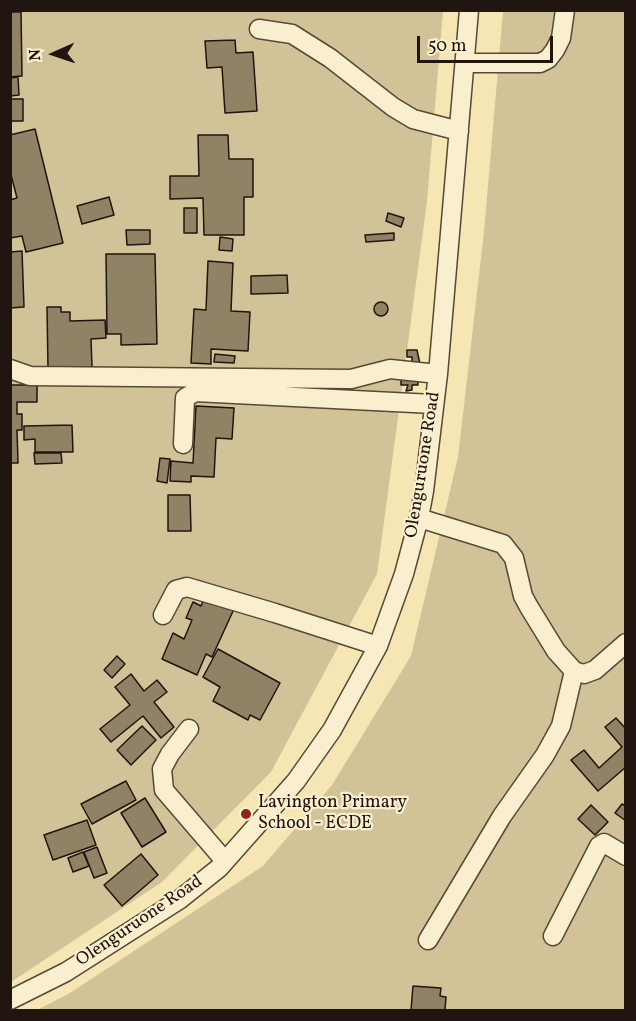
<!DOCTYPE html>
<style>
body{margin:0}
#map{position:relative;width:636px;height:1021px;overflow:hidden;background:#f6e6b4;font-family:Vollkorn,serif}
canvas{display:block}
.frame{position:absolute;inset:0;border:12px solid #21150f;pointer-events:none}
.north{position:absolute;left:24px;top:24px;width:60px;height:60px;-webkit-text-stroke:4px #f9efce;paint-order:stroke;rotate:267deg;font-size:16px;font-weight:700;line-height:24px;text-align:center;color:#21150f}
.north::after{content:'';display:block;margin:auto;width:21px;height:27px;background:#21150f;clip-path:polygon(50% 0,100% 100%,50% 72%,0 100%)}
.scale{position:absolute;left:417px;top:36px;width:136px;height:27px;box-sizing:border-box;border:3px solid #21150f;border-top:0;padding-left:8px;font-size:18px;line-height:21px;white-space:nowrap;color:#21150f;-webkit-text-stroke:4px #f9efce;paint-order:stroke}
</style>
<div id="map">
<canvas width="636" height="1021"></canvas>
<div class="frame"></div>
<div class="north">N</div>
<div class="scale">50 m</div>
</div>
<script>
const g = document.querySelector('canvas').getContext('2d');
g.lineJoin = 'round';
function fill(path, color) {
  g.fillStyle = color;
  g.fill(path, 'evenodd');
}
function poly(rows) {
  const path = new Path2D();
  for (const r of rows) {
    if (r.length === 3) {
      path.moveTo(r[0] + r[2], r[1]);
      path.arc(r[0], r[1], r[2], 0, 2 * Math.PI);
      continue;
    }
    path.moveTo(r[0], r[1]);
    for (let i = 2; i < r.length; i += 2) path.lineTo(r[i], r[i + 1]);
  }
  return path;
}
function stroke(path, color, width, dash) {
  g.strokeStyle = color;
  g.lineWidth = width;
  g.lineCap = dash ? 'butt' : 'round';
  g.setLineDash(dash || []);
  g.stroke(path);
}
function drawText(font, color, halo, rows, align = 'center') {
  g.font = font + ' Vollkorn,serif';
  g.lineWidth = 4.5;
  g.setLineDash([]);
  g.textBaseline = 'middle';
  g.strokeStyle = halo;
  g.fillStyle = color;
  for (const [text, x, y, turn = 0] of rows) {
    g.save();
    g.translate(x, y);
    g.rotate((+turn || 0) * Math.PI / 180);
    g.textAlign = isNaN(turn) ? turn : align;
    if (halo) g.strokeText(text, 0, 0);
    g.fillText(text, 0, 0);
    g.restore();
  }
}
const green = poly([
 [11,11,443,11,427,201,377,574,271,772,162,882,11,982],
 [503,11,625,11,625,1010,37,1010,70,993,263,866,332,785,411,656,458,457,484,232]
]);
const building = poly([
 [10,12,21,12,22,76,10,77,10,12],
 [235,40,236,53,253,52,257,111,225,113,222,67,207,68,205,41,235,40],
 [18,77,19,95,10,96,10,78,18,77],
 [10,99,23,99,23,121,10,121,10,99],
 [35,129,63,243,26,252,22,236,10,238,10,200,17,198,10,171,10,135,35,129],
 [198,135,228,135,229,159,253,159,253,197,244,197,244,235,204,235,203,198,170,199,170,176,199,176,198,135],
 [109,197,114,215,82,224,77,206,109,197],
 [184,208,197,208,197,233,184,233,184,208],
 [388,213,404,218,401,227,386,221,388,213],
 [126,230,150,230,150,244,127,245,126,230],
 [394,233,394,240,366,242,365,235,394,233],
 [220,237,233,239,232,251,219,250,220,237],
 [22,251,24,307,10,308,10,252,22,251],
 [106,254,155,254,157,344,121,345,121,334,107,334,106,254],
 [208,261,233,263,231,311,250,312,248,351,211,349,211,364,191,363,194,309,206,310,208,261],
 [287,275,288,293,251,294,251,276,287,275],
 [381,309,7],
 [47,307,61,307,61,312,70,312,70,321,105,320,106,338,91,339,92,367,48,368,47,307],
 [407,350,417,350,420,364,412,363,412,357,407,357,407,350],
 [215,354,235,356,234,363,214,362,215,354],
 [418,376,418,385,412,385,412,390,406,391,408,385,401,385,401,377,418,376],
 [10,385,37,385,37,402,17,402,17,414,22,414,22,430,17,430,18,463,10,463,10,385],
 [196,406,234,408,232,439,216,438,214,477,191,476,191,482,170,481,171,461,193,463,196,406],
 [72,425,73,452,35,452,35,439,24,440,24,426,72,425],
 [34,453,61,453,62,463,35,464,34,453],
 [160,458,170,459,167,483,157,481,160,458],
 [168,495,190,495,191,531,168,531,168,495],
 [205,596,234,609,212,657,206,654,197,675,162,659,173,633,184,639,192,620,186,618,193,602,201,606,205,596],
 [218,649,280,683,260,720,250,715,248,720,213,701,220,687,203,677,218,649],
 [117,656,125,664,112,678,104,670,117,656],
 [131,674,144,691,157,680,167,692,154,702,174,727,161,738,143,716,111,742,100,729,130,705,115,687,131,674],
 [616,718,626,729,626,767,598,791,571,760,584,750,599,768,622,747,605,727,616,718],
 [142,726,156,740,131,765,117,750,142,726],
 [126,781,136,800,92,824,81,804,126,781],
 [145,798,166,832,142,847,121,813,145,798],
 [622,804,626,806,626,821,615,813,622,804],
 [591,805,608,822,595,835,578,819,591,805],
 [87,820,96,845,53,860,44,835,87,820],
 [97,847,107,873,94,878,84,852,97,847],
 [83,852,89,866,73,872,68,858,83,852],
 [141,854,158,875,122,906,104,885,141,854],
 [413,986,441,988,440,996,446,997,445,1010,411,1010,413,986]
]);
const minor = poly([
 [259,29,292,34,330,58,393,107,413,119,459,131],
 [465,63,540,63,548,59,555,50,561,38,565,10],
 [10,369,30,376,351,379,390,369,438,374],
 [183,444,185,398,195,392,433,404],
 [419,518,503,544,514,558,523,596,529,607,556,651,574,671,584,674,595,670,626,643],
 [163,615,176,590,187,587,275,613,378,646],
 [189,729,170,754,162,769,164,790,225,861],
 [553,936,599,846,604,843,626,856],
 [428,940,502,816,545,755,561,726,574,671],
 [10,1000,66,972,179,900,219,868,296,781,332,730,378,646,404,574,419,518,424,491,438,374,469,10]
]);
const markers = [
 [246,814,6,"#8f2418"]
];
const streetNames = [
 ["Olenguruone Road",424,465,-81],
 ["Olenguruone Road",140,922,-34]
];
const poiNames = [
 ["Lavington Primary",258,804],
 ["School - ECDE",258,825]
];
fill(green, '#d2c298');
fill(building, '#908265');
stroke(building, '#21150f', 1.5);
stroke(minor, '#564938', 21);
stroke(minor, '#f9efce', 18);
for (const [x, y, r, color] of markers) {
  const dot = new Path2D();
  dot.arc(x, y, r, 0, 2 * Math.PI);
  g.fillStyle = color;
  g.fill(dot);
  stroke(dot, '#f9efce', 2);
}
drawText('18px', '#21150f', '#f9efce', streetNames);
drawText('18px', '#21150f', '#f9efce', poiNames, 'left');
</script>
